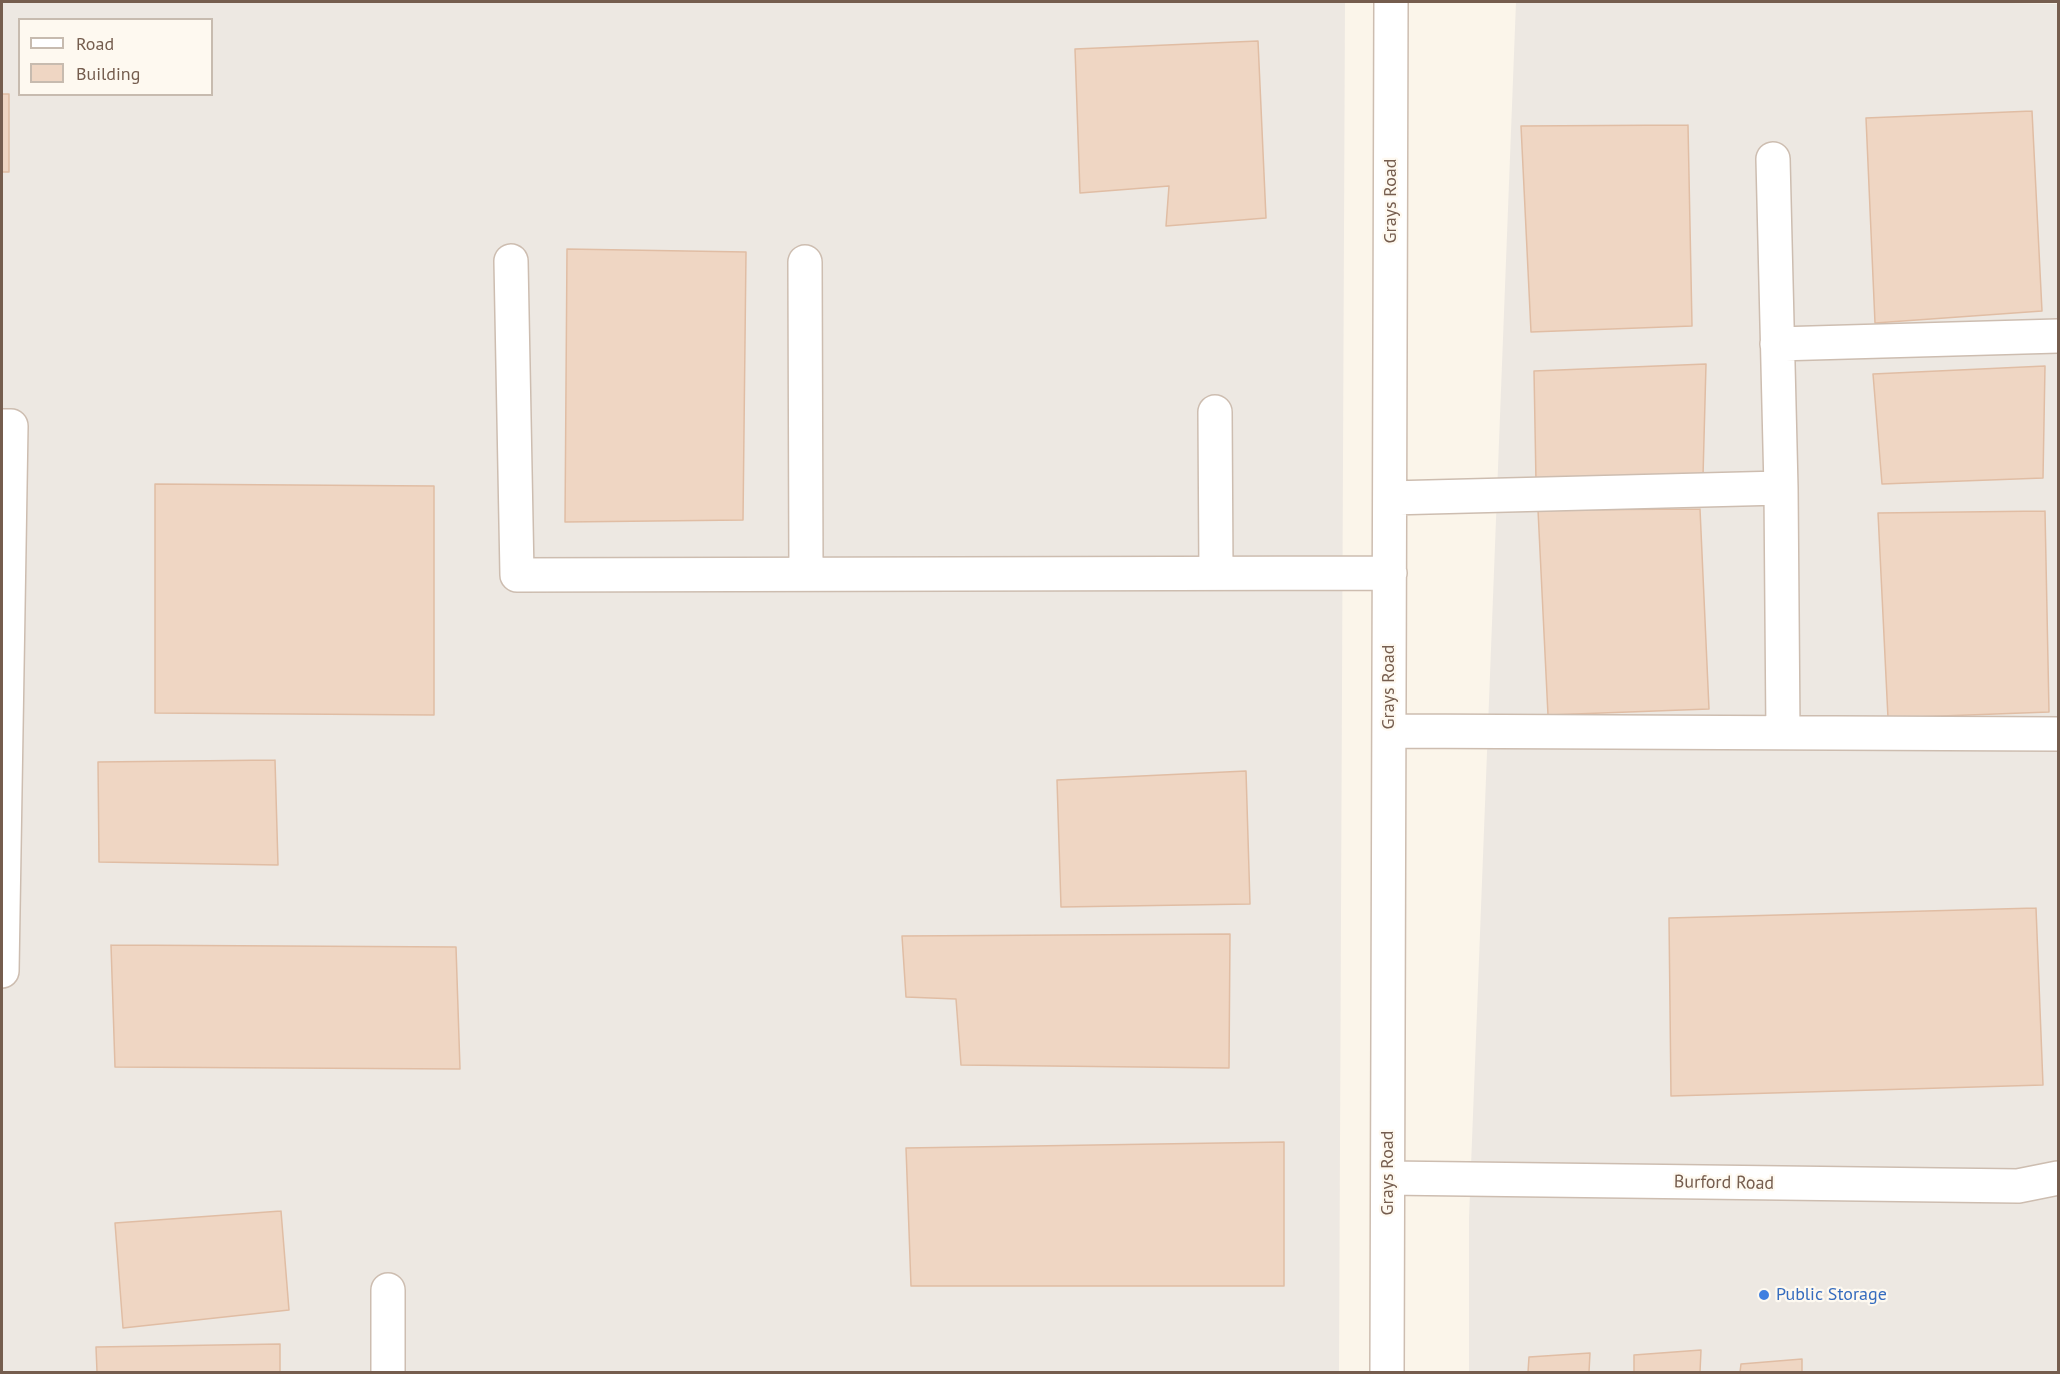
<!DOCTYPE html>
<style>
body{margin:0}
#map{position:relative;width:2060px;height:1374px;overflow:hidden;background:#fbf5ea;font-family:"PT Sans",sans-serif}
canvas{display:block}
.frame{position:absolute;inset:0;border:3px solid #755d4e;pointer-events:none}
.legend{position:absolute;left:18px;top:18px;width:195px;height:78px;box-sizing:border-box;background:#fef9f0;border:2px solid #c7bbaf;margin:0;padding:8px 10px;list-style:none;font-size:18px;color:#755d4e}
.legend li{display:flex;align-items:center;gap:12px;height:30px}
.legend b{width:30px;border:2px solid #c7bbaf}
</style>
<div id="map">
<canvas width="2060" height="1374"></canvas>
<div class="frame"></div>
<ul class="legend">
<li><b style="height:8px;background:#fff"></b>Road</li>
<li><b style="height:16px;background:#efd6c3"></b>Building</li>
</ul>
</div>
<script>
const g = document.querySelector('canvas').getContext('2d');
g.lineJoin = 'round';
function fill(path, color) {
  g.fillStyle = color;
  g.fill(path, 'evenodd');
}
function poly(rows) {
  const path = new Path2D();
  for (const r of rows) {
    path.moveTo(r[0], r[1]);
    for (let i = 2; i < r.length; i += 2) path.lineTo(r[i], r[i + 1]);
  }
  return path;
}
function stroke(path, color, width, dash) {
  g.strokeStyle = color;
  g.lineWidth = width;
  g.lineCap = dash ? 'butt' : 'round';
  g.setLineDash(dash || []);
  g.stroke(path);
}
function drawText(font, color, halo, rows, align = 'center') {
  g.font = font + ' "PT Sans",sans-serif';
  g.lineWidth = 4.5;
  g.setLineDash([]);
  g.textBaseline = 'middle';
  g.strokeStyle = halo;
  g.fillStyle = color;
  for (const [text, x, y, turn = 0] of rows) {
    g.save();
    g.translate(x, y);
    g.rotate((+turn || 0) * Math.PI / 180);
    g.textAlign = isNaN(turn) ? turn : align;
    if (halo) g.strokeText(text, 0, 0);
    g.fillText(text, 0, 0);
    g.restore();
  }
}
const industrial = poly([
 [2,2,1345,2,1339,1372,2,1372],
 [20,20,212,20,212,94,20,94],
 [1516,2,1955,2,2058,4,2058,1372,1469,1372,1469,1218]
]);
const building = poly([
 [1258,41,1266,218,1166,226,1169,186,1080,193,1075,49,1258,41],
 [2,94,9,94,9,172,2,172,2,94],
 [2032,111,2042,311,1875,323,1866,118,2032,111],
 [1688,125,1692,326,1531,332,1521,126,1688,125],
 [567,249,746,252,743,520,565,522,567,249],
 [1706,364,1703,476,1536,482,1534,371,1706,364],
 [2045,366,2043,478,1882,484,1873,374,2045,366],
 [155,484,434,486,434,715,155,713,155,484],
 [1700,509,1709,709,1548,715,1538,510,1700,509],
 [2045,511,2049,712,1888,718,1878,513,2045,511],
 [275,760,278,865,99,862,98,762,275,760],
 [1246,771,1250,904,1061,907,1057,780,1246,771],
 [2036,908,2043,1085,1671,1096,1669,918,2036,908],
 [1230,934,1229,1068,961,1065,956,999,906,997,902,936,1230,934],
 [111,945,456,947,460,1069,115,1067,111,945],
 [1284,1142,1284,1286,911,1286,906,1148,1284,1142],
 [281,1211,289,1310,123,1328,115,1223,281,1211],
 [280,1344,280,1372,97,1372,96,1347,280,1344],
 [1701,1350,1700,1372,1634,1372,1634,1355,1701,1350],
 [1590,1353,1589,1372,1528,1372,1529,1357,1590,1353],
 [1802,1359,1802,1372,1740,1372,1741,1364,1802,1359]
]);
const minor = poly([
 [511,261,517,575,1390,573],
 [805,262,806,574],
 [1777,344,2058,336],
 [1215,412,1216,573],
 [2,426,11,426,2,971],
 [1781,488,1783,733],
 [1390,498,1781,488,1773,159],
 [1389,731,2058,734],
 [1388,1178,2018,1186,2058,1178],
 [388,1290,388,1372],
 [1387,1372,1391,2]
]);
const markers = [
 [1764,1295,6,"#3f7fe0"]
];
const streetNames = [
 ["Grays Road",1391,201,-90],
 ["Grays Road",1389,687,-90],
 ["Grays Road",1388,1173,-90],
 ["Burford Road",1724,1183,1]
];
const shopNames = [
 ["Public Storage",1776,1295]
];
fill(industrial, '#ede8e2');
fill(building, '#efd6c3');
stroke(building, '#e0bda4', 1.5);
stroke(minor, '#cdbdb0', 36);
stroke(minor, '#fff', 33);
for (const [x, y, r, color] of markers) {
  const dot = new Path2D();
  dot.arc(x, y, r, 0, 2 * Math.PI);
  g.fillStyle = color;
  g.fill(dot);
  stroke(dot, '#fef9f0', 2);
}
drawText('18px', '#755d4e', '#fef9f0', streetNames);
drawText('18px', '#366cbe', '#fef9f0', shopNames, 'left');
</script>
